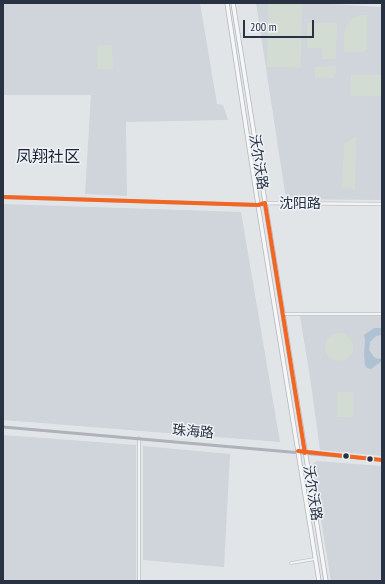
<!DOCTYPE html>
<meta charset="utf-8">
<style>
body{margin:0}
#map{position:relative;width:385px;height:584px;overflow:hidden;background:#e2e5e8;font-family:"PT Sans Narrow",sans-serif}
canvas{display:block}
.frame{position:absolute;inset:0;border:4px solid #283242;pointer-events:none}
.scale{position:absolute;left:243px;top:20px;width:71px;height:18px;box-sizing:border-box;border:2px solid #283242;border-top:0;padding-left:5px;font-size:12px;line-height:14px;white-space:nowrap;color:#283242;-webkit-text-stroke:3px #eff3f7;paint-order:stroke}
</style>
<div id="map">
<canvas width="385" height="584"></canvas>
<div class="frame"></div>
<div class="scale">200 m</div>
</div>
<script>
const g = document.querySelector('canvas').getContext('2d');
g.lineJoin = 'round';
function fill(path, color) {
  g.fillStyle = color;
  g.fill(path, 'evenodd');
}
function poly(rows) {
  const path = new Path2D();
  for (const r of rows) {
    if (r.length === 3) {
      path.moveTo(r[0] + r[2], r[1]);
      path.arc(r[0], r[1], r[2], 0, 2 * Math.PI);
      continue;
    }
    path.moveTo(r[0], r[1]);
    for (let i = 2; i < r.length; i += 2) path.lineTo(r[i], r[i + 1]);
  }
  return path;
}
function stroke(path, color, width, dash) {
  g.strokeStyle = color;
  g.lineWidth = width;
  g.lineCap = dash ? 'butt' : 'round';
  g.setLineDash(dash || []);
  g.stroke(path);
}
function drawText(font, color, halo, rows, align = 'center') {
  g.font = font + ' "PT Sans Narrow","Noto Sans SC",sans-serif';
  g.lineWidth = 3;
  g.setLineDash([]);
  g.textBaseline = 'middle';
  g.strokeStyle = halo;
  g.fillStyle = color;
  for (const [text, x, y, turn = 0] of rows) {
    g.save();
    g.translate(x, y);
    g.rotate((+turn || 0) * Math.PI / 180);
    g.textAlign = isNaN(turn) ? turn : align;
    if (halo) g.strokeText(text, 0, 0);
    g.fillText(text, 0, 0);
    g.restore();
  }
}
const built = poly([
 [3,3,200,3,217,104,223,105,228,120,126,122,127,196,85,194,91,95,3,95],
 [256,3,314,3,382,7,382,200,286,199],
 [3,204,241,212,280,442,3,420],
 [300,316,382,316,382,456,320,450,310,377],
 [3,435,136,445,136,581,3,581],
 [143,446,230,454,224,567,143,560],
 [316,461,382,466,382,581,331,581,312,465]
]);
const green = poly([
 [268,4,302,4,301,68,267,67],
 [360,15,367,15,367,49,363,52,344,52,344,33,347,25,353,18],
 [307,23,337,23,336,59,322,59,322,48,307,48],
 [112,45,113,69,97,69,97,46],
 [336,66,336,74,333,74,333,78,315,78,315,67],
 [351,75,382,75,382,96,351,96],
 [356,136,355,189,342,188,344,144],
 [339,347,14],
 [337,392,353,392,353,417,337,417]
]);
const water = poly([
 [374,328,382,328,382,335,376,336,370,342,369,350,374,357,378,359,382,358,382,361,371,369,367,368,365,365,364,355,365,340,364,335]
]);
const minor = poly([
 [284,314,382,314],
 [139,438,139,581],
 [291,563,315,559]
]);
const tertiary = poly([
 [3,197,258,205,265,203,382,204]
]);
const secondary = poly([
 [3,427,382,460]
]);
const trunk = poly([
 [227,3,258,205,319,581],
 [233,3,326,581]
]);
const bus1 = poly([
 [3,197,258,205,265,203,305,453],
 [298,451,382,460]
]);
const markers = [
 [346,456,3.5,"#283242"],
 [370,459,3.5,"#283242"]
];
const streetNames = [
 ["沃尔沃路",258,162,81],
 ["沈阳路",300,204],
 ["珠海路",193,432,5],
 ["沃尔沃路",312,493,81]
];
const quarterNames = [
 ["凤翔社区",48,157]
];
fill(built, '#d0d4db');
fill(green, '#d3dcd2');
fill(water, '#afc2d4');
stroke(minor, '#c0c3c6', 3.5);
stroke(tertiary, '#c0c3c6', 4);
stroke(trunk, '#b4b8bc', 5);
stroke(minor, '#f2f3f4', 2);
stroke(tertiary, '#f2f3f4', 2.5);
stroke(secondary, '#afb2b9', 3);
stroke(trunk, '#f6f6f7', 3.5);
stroke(bus1, '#f26522', 4);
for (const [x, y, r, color] of markers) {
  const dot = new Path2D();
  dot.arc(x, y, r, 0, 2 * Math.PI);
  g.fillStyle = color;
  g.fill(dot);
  stroke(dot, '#eff3f7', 1.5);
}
drawText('14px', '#283242', '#eff3f7', streetNames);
drawText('16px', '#1a2333', '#eff3f7', quarterNames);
</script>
